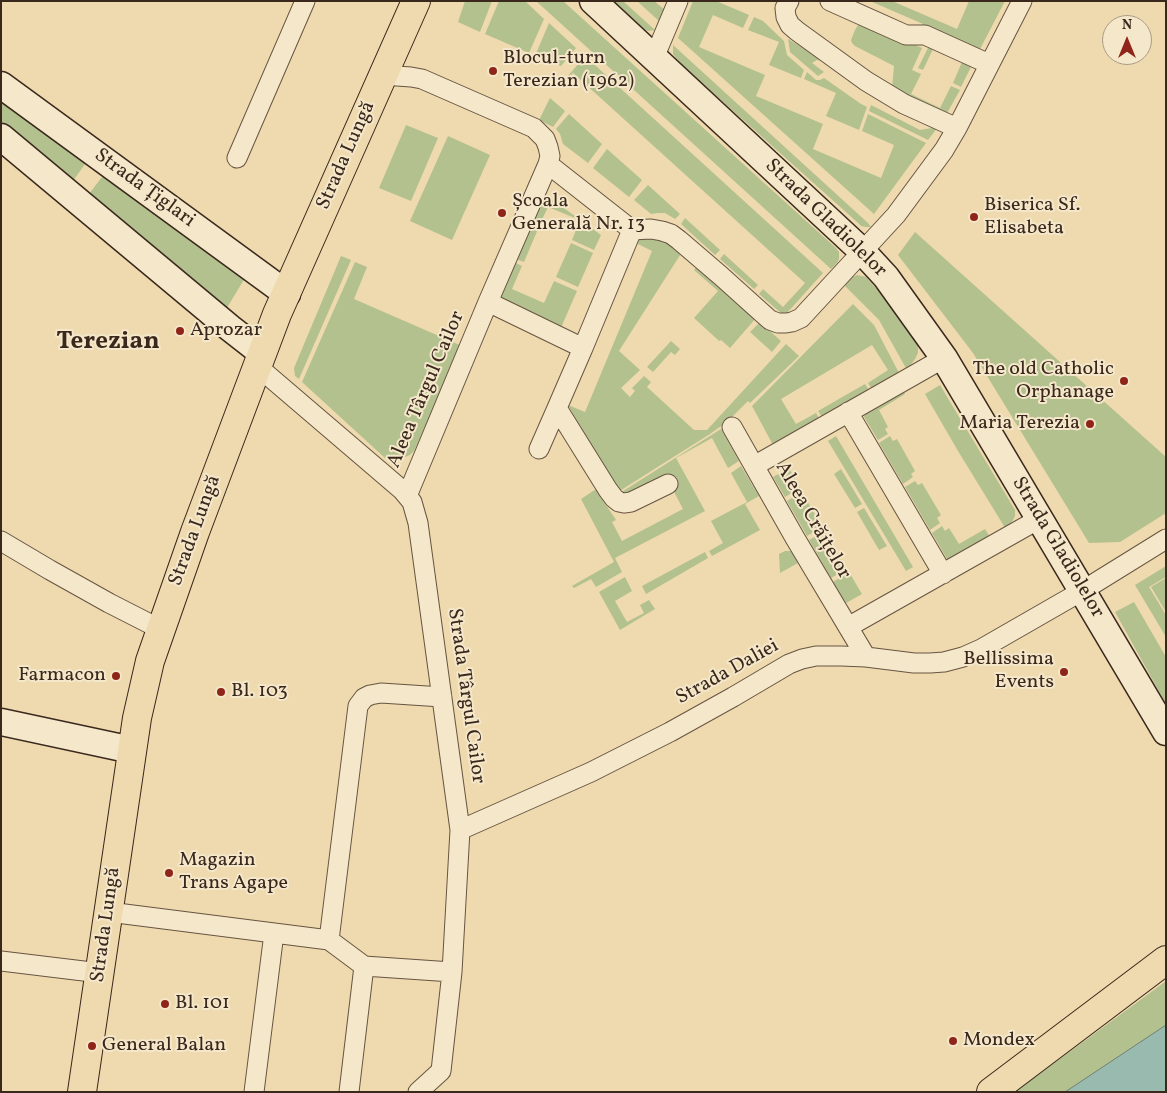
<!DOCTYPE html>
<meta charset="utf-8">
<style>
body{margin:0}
#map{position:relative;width:1167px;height:1093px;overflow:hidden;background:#eedaae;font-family:Vollkorn,serif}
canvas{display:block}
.frame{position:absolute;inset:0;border:2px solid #3b281d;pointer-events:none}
.north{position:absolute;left:1102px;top:15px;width:50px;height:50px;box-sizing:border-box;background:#f4e7ca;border:1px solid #aa9b85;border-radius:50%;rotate:0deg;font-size:14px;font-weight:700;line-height:20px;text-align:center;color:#3b281d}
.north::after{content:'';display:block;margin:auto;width:18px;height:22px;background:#8f2418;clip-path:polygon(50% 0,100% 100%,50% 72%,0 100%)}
</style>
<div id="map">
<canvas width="1167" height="1093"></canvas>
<div class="frame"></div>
<div class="north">N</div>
</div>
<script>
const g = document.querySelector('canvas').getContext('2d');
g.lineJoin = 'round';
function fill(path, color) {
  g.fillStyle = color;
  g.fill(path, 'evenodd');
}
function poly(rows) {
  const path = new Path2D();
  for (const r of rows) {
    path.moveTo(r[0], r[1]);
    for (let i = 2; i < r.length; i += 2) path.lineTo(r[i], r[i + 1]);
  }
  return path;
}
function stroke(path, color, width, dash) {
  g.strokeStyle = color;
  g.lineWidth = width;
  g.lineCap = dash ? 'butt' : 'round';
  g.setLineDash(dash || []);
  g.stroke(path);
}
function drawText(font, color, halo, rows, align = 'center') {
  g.font = font + ' Vollkorn,serif';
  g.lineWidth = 4;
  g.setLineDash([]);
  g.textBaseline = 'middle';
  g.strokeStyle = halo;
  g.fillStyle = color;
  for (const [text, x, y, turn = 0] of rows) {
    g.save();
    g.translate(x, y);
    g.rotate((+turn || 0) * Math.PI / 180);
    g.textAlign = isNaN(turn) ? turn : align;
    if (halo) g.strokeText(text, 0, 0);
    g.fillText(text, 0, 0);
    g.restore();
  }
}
const green = poly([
 [465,1,492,1,480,32,458,22],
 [499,1,525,1,544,19,529,53,485,34],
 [536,1,563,1,836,248,839,252,839,259,837,263,831,269],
 [613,1,623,1,655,30,648,31,644,29],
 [637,1,654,1,665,10,660,22],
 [693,1,716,1,749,15,743,28,713,15,699,47,765,75,756,96,823,124,813,149,881,178,894,145,862,131,868,114,926,143,874,214,678,38],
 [870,1,892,1,957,29,969,1,1005,1,978,53,919,26,923,24],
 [754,17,763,21,784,41,787,55,804,70,801,78,769,65,779,42,748,30],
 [862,22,867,23,922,48,912,70,921,74,911,94,940,108,951,86,960,90,946,115,892,88,894,66,855,46,852,43,851,40,855,30,858,25],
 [549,23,576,48,561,66,535,56],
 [788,39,826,61,817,60,812,63,824,72,818,76,790,52],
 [673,45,868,223,871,227,866,227,861,226,857,222,683,66,676,58,673,54],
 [929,46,973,63,961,87,953,83,962,62,933,49,923,70,918,68],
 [585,56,823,273,786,314,781,313,759,294,763,289,783,307,805,283,573,73,562,85,561,84],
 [807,72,816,80,820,80,824,78,861,104,867,107,859,130,826,116,836,93,804,79],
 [1,95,88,160,70,185,1,130],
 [550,98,565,111,553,127,539,120],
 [871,105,920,130,938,127,928,140,869,111],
 [569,114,602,144,588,163,563,144,560,134,556,129],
 [406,125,438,138,411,201,379,188],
 [448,136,490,155,452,240,410,221],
 [607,149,642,180,629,197,593,168],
 [105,173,245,278,225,311,86,198],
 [648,185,680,214,675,219,665,213,658,213,651,214,634,200],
 [546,195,601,235,594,250,572,240,580,220,548,207,539,226,532,222,543,196],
 [685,218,720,250,715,255,681,224],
 [530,226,538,229,524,262,516,259],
 [915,232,1166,457,1166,513,1120,542,1089,543,973,353,898,255],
 [640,238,663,238,682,252,619,351,640,370,621,388,630,397,635,391,632,388,644,376,651,382,647,387,694,430,707,430,786,344,799,356,750,403,748,401,728,421,710,434,618,492,568,405,585,412,652,251,636,243],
 [571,243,593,253,578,287,556,277],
 [724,254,758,285,754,289,720,259],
 [341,256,351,260,299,379,295,376,294,368],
 [355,262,367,267,354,299,462,346,414,451,410,455,400,459,389,459,385,458,302,382],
 [514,262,522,266,512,289,544,303,554,281,577,291,560,330,499,299],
 [698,265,756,318,730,348,721,340,719,341,717,339,694,318,718,291,694,270],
 [857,275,866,277,896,311,917,343,918,348,918,353,915,359,907,370,879,320,842,283,852,277],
 [853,304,874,325,899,373,871,388,868,383,888,370,872,345,781,399,796,424,816,413,819,418,773,445,752,406],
 [760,322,781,341,772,352,750,332],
 [671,341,680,349,675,355,671,352,653,372,647,367],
 [865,384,869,390,822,417,818,411],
 [940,385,1015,510,1015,516,1007,531,958,451,925,394],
 [904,392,905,394,879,410,888,427,885,429,888,434,878,440,864,417,865,414],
 [721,429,739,461,728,468,712,438,676,458,705,511,615,558,622,572,596,587,591,579,574,588,572,586,614,562,581,499,599,487,603,493,604,502,616,520,612,522,622,541,683,509,665,475,628,495,620,493],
 [836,436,913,567,906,571,828,441],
 [890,436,893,441,897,439,915,471,911,474,913,477,903,484,879,443],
 [741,466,759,496,745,504,760,530,712,556,709,551,723,543,711,521,747,502,731,473],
 [789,468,800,488,785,497,773,477],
 [841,469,862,504,855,508,834,474],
 [915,481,918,485,922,483,941,515,937,518,940,523,930,530,905,487],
 [802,492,822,527,807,536,787,501],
 [864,508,887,546,879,550,857,512],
 [942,526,945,531,949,528,959,544,985,529,990,537,949,560,947,559,932,533],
 [825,531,847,569,831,578,809,540],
 [785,551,791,551,798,563,780,573,779,554],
 [705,552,708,558,646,594,642,586],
 [1166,566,1166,577,1149,587,1166,615,1166,637,1135,585],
 [849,572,862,594,846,603,833,582],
 [625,577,632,591,615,601,627,622,644,613,640,605,649,600,655,609,620,630,599,592],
 [1166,578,1166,612,1151,587],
 [1134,602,1166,657,1166,704,1115,612],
 [1166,981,1166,1092,1015,1092]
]);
const water = poly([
 [1166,1025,1166,1092,1065,1092,1166,1025]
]);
const street = poly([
 [789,1,785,8,786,17,790,25,797,31,866,81,904,104,957,128],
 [830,1,906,35,925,35,989,64],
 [654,58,678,1],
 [383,75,411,77,422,79,534,128,545,139,548,147,550,156,548,164,632,230],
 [237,158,305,1],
 [632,230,651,229,662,231,671,234,679,240,721,276,761,312,770,320,778,323,786,323,792,322,801,318,896,215,944,150,957,128,1022,1],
 [488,302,583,348,632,230],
 [583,348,557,408,608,490,614,498,619,502,624,503,631,502,668,484],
 [257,366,402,490,412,502,418,523,460,830,452,972,441,1071,418,1092],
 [848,412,943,574],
 [732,427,795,538,866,657],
 [539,449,557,408],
 [754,466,944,358],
 [407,496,488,302,548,164],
 [1,541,50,570,109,603,160,629],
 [848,627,1039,519],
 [460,830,591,772,670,732,733,697,789,664,802,659,816,656,841,656,866,657,914,663,930,663,944,662,963,657,981,649,1082,591,1166,539],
 [109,912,329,940],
 [1,961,100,973],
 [364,966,452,972],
 [254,1092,274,933],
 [349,1092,364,966,329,940,358,706,364,698,370,695,381,693,442,697]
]);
const secondary = poly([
 [593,1,862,251,886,277,944,358,1166,732],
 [1,85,287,294],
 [1,137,230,328,262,353],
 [1,722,132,750]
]);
const primary = poly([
 [82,1092,137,718,150,661,195,532,277,314,416,1],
 [991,1092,1166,960]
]);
const markers = [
 [493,71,5,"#8f2418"],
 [502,213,5,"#8f2418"],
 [974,217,5,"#8f2418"],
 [180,331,5,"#8f2418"],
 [1124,381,5,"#8f2418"],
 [1090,424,5,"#8f2418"],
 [1064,672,5,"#8f2418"],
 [116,676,5,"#8f2418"],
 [221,692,5,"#8f2418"],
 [169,873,5,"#8f2418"],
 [165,1004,5,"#8f2418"],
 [953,1041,5,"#8f2418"],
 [92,1046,5,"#8f2418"]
];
const poiNames = [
 ["Blocul-turn",503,59],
 ["Terezian (1962)",503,82],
 ["Școala",512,202],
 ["Generală Nr. 13",512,225],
 ["Biserica Sf.",984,206],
 ["Elisabeta",984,229],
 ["Aprozar",190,331],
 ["The old Catholic",1114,370,"right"],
 ["Orphanage",1114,393,"right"],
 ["Maria Terezia",1080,424,"right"],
 ["Bellissima",1054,660,"right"],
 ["Events",1054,683,"right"],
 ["Farmacon",106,676,"right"],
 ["Bl. 103",231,692],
 ["Magazin",179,861],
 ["Trans Agape",179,884],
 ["Bl. 101",175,1004],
 ["Mondex",963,1041],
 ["General Balan",102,1046]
];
const streetNames = [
 ["Strada Lungă",347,156,-66],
 ["Strada Țiglari",144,189,36],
 ["Strada Gladiolelor",825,219,44],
 ["Aleea Târgul Cailor",427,390,-67],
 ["Aleea Crăițelor",812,521,60],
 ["Strada Lungă",196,531,-70],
 ["Strada Gladiolelor",1057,548,59],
 ["Strada Daliei",728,673,-29],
 ["Strada Târgul Cailor",465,696,82],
 ["Strada Lungă",107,925,-82]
];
const districtNames = [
 ["Terezian",108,343]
];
fill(green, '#b3c18f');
fill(water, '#99baae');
stroke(water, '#738074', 1);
stroke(street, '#685441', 21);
stroke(secondary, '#3b281d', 29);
stroke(primary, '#3b281d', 30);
stroke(street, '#f4e7ca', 19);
stroke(secondary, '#f4e7ca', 26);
stroke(primary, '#eedaae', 28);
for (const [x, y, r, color] of markers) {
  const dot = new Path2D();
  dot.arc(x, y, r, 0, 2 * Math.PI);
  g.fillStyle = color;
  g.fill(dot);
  stroke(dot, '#f4e7ca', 2);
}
drawText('20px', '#3b281d', '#f4e7ca', poiNames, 'left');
drawText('20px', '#3b281d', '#f4e7ca', streetNames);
drawText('bold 25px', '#3b281d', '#f4e7ca', districtNames);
</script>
